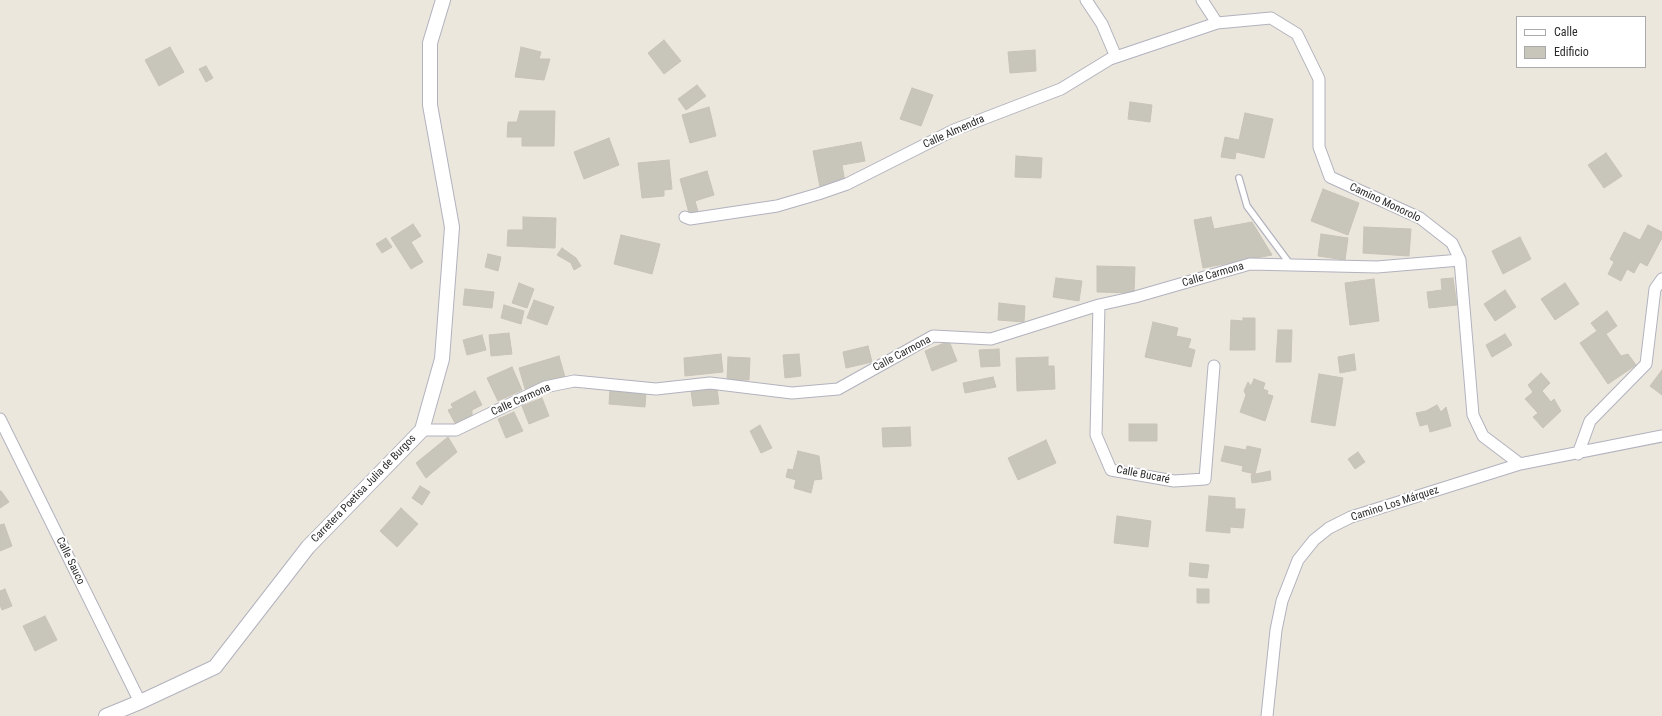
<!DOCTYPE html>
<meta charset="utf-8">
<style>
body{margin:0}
#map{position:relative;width:1662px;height:716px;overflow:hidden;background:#ece7dd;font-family:"Roboto Condensed",sans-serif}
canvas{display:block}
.legend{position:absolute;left:1516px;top:16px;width:130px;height:52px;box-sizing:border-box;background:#fff;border:1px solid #aaa;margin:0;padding:5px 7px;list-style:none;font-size:12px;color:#2b2b2b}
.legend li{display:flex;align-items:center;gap:8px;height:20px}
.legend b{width:20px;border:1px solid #aaa}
</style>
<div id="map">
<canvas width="1662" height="716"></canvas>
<ul class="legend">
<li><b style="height:5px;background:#fff"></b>Calle</li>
<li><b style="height:11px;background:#c8c5bb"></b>Edificio</li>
</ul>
</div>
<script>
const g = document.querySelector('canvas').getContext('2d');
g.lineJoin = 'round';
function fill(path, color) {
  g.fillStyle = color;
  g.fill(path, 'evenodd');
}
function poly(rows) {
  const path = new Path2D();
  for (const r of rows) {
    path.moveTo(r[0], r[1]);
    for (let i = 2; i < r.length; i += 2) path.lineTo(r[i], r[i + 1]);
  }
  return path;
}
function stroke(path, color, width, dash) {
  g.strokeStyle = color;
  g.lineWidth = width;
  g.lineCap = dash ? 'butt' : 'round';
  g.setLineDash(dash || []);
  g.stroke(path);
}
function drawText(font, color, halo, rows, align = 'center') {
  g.font = font + ' "Roboto Condensed",sans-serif';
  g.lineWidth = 4;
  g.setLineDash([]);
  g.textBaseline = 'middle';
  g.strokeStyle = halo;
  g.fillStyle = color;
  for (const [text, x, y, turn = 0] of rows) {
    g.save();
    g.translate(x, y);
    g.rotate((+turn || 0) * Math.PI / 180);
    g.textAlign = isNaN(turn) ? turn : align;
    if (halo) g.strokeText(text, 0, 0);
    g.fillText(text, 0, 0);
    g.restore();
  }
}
const building = poly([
 [664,40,681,61,664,74,648,53,664,40],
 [170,47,184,72,159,86,145,60,170,47],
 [521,47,541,52,539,59,550,59,544,80,515,77,521,47],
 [1035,50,1036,71,1010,73,1008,52,1035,50],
 [206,66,213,78,206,82,199,69,206,66],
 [697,85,706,96,686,110,678,99,697,85],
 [912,88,933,95,921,126,900,119,912,88],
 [1130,102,1152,105,1150,122,1128,119,1130,102],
 [709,107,716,136,690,143,682,115,709,107],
 [520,111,555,111,554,146,522,146,522,137,507,137,508,122,517,122,520,111],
 [1245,113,1273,119,1264,158,1236,152,1235,159,1221,157,1225,137,1239,140,1245,113],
 [609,138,619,165,584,179,574,152,609,138],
 [861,142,865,161,842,165,845,182,820,187,813,151,861,142],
 [1606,153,1622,176,1604,188,1588,165,1606,153],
 [1016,156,1042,158,1041,178,1015,177,1016,156],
 [669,160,672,189,664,190,664,196,642,198,638,163,669,160],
 [707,171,714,195,695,201,699,215,690,217,680,179,707,171],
 [1323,189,1359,203,1348,235,1311,221,1323,189],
 [523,217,556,218,555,248,507,246,508,230,523,230,523,217],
 [1211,217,1214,229,1252,222,1272,255,1203,268,1194,220,1211,217],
 [413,224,421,236,411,242,423,262,411,269,391,238,413,224],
 [1648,225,1662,232,1662,238,1647,266,1640,262,1634,273,1627,269,1621,281,1608,274,1614,262,1610,259,1624,232,1640,240,1648,225],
 [1364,227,1411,229,1409,256,1363,253,1364,227],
 [1321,234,1348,238,1345,260,1318,256,1321,234],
 [621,235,660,244,652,274,614,264,621,235],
 [1520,237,1531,259,1503,274,1492,251,1520,237],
 [386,238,392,247,382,253,376,244,386,238],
 [562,248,576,258,581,266,574,270,571,263,557,255,562,248],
 [488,254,501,257,498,271,485,267,488,254],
 [1097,266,1135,267,1134,293,1097,292,1097,266],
 [1056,278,1082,281,1079,301,1053,297,1056,278],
 [1453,278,1457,305,1429,308,1427,292,1442,290,1441,279,1453,278],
 [1374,279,1379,321,1350,325,1345,283,1374,279],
 [519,283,534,289,527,308,512,303,519,283],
 [1565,283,1579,304,1555,320,1541,299,1565,283],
 [465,289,494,292,492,308,463,305,465,289],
 [1505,290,1516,307,1495,321,1484,304,1505,290],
 [534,300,554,307,547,325,527,318,534,300],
 [999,303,1025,306,1024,322,998,320,999,303],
 [504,305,524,311,521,324,501,318,504,305],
 [1607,311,1617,326,1606,334,1621,356,1628,354,1636,365,1608,384,1580,343,1597,331,1591,323,1607,311],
 [1243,318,1255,318,1255,350,1230,350,1231,320,1243,321,1243,318],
 [1153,322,1178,328,1176,336,1191,339,1188,348,1195,350,1191,367,1145,357,1153,322],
 [1278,330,1292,330,1291,362,1276,362,1278,330],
 [509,333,512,354,491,356,489,335,509,333],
 [1505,334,1512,345,1492,357,1486,345,1505,334],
 [482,335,486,350,467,355,463,340,482,335],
 [949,341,957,361,932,371,925,351,949,341],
 [868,346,872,362,846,368,843,352,868,346],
 [999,349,1000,366,981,367,979,350,999,349],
 [721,354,723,372,685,376,684,358,721,354],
 [799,354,801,376,785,378,783,355,799,354],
 [1354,354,1356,370,1340,373,1338,357,1354,354],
 [559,356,565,377,525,389,519,368,559,356],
 [728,357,750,358,749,380,727,380,728,357],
 [1048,357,1048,366,1054,366,1055,389,1017,391,1016,358,1048,357],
 [512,367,522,390,498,401,487,378,512,367],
 [1662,370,1662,395,1650,386,1662,370],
 [1541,373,1550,383,1542,391,1551,402,1554,399,1561,411,1543,428,1533,417,1538,413,1525,399,1533,392,1528,385,1541,373],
 [1319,374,1343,378,1335,426,1311,422,1319,374],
 [993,377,996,387,965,393,963,383,993,377],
 [1254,379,1265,383,1263,389,1268,391,1267,394,1273,396,1265,421,1240,412,1246,395,1244,391,1248,382,1251,386,1254,379],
 [717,388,719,404,693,406,691,391,717,388],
 [610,390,646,393,645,407,609,404,610,390],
 [475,391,482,405,472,410,472,416,456,425,448,410,453,408,451,404,475,391],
 [542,398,549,416,529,424,522,406,542,398],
 [1437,405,1441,412,1446,407,1451,426,1430,432,1428,424,1420,426,1416,413,1426,411,1437,405],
 [514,412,523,431,506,438,498,419,514,412],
 [1129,424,1157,424,1157,441,1129,441,1129,424],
 [760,425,772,448,761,453,750,431,760,425],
 [910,427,911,446,883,447,882,428,910,427],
 [448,437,457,452,426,478,416,463,448,437],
 [1046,440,1056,463,1018,480,1008,458,1046,440],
 [1225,446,1246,450,1247,446,1261,449,1255,474,1242,471,1243,466,1221,461,1225,446],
 [798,451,819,456,822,479,814,480,811,493,794,488,796,480,786,477,788,469,793,470,798,451],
 [1358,452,1365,462,1355,469,1348,459,1358,452],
 [1270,471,1271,480,1252,483,1251,475,1270,471],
 [420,486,430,492,422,505,412,498,420,486],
 [1,491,9,502,0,508,0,492,1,491],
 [1209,496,1235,498,1235,509,1245,509,1243,528,1230,527,1230,533,1206,531,1209,496],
 [401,508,418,524,397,547,380,531,401,508],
 [1117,516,1151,521,1148,547,1114,543,1117,516],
 [4,524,12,546,0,551,0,525,4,524],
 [1190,563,1209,565,1207,578,1189,576,1190,563],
 [5,589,12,606,2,610,0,605,0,591,5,589],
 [1197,589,1209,589,1209,603,1197,603,1197,589],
 [45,616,57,640,35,651,23,626,45,616]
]);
const service = poly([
 [1239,178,1247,206,1290,264]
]);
const minor = poly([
 [1086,0,1102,24,1116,57],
 [1202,0,1217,23],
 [685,217,690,219,777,206,818,194,847,184,954,130,1061,89,1110,59,1217,23,1271,18,1297,34,1319,79,1319,147,1330,177,1420,218,1452,243,1460,260,1473,415,1483,436,1520,464],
 [1099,305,1096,435,1111,470,1174,481,1205,479,1214,366],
 [0,419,140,702],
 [422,430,456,430,545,387,574,381,656,389,710,383,792,393,838,389,933,336,991,339,1099,305,1135,297,1250,264,1377,267,1460,260],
 [1578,454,1590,421,1646,364,1655,289,1662,279],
 [1267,716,1276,630,1282,601,1298,560,1314,540,1329,528,1351,517,1520,464,1662,436]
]);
const tertiary = poly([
 [106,716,140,702,215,667,308,547,422,430,442,359,452,227,430,105,430,43,443,0]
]);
const streetNames = [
 ["Calle Almendra",954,132,-24],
 ["Camino Monorolo",1385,203,25],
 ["Calle Carmona",1213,275,-16],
 ["Calle Carmona",902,354,-28],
 ["Calle Carmona",521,400,-24],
 ["Calle Bucaré",1143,475,11],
 ["Carretera Poetisa Julia de Burgos",364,489,-46],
 ["Camino Los Márquez",1395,504,-18],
 ["Calle Sauco",70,561,64]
];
fill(building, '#c8c5bb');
stroke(building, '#c8c3b6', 1);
stroke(service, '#b1b2be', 8);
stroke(minor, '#b1b2be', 13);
stroke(tertiary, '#b1b2be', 16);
stroke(service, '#fff', 5.5);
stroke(minor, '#fff', 11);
stroke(tertiary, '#fff', 14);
drawText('11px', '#2b2b2b', '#fff', streetNames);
</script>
